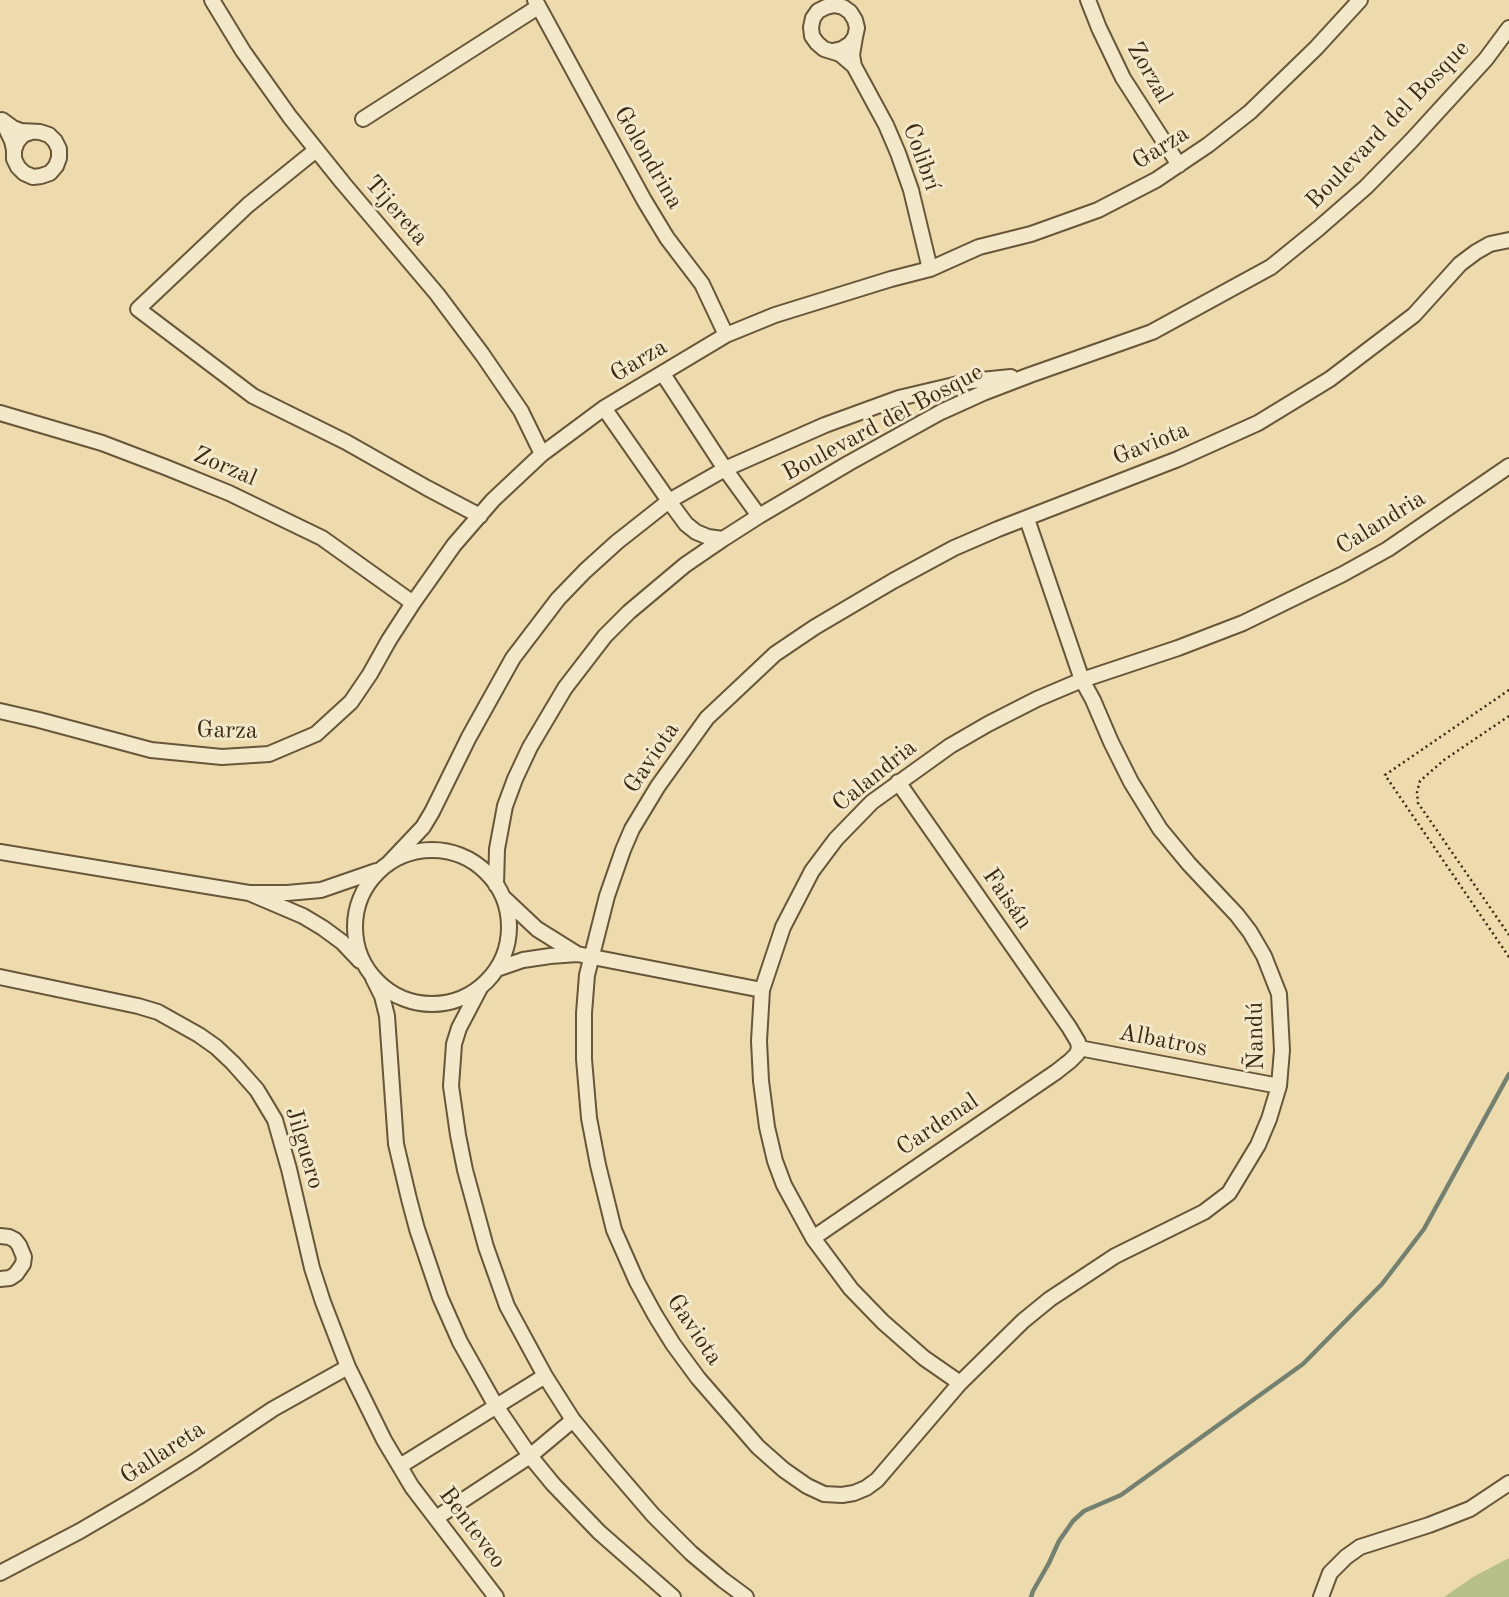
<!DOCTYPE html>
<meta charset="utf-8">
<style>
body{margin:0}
canvas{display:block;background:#eddbad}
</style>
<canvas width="1509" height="1597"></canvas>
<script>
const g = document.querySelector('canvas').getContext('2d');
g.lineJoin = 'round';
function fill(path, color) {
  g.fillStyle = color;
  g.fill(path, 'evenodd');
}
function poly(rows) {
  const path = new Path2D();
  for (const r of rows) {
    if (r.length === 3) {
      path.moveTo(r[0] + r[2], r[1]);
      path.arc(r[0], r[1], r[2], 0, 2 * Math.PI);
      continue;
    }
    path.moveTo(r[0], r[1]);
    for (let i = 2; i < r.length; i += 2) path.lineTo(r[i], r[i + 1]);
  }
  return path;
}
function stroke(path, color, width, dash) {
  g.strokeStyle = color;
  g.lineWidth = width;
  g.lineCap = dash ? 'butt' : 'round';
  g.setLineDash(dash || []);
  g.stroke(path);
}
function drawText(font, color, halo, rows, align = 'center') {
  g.font = font + ' "Old Standard TT",serif';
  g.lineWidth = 6;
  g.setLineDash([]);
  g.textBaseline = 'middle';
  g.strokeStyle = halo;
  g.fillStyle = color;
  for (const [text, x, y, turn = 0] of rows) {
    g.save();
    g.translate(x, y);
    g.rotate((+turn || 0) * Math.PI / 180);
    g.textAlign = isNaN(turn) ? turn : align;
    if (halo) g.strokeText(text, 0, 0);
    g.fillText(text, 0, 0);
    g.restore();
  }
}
const green = poly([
 [1509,1558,1509,1597,1444,1597,1473,1577]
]);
const stream = poly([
 [1031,1597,1033,1591,1049,1563,1059,1541,1073,1521,1084,1511,1121,1495,1303,1364,1382,1284,1424,1229,1509,1074]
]);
const path = poly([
 [1509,690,1385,775,1509,957],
 [1509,716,1444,760,1420,781,1417,792,1418,803,1509,935]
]);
const street = poly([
 [212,0,243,51,290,117,343,183,437,294,482,354,521,411,542,454],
 [535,0,644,200,667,238,702,284,726,335],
 [1088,0,1099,28,1123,78,1179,165],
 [833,51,842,49,850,44,855,37,857,28,855,20,850,12,843,7,834,5,826,7,818,11,813,18,811,27,812,36,817,43,824,49,840,54,854,66,852,55,855,37],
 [854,66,886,125,898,153,911,190,930,269],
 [363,119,538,7],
 [14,150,12,141,2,120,13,128,21,131,40,132,49,135,55,141,59,149,59,158,56,166,50,173,41,176,33,177,24,173,18,167,14,159,14,150,17,142,23,135,31,132],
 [316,150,248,205,138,309,253,396,346,442,427,488,480,516],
 [663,374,725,469,825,425,899,398,971,381,1011,377],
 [0,413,102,443,165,467,229,493,322,538,413,603],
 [759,516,849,463,941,412,983,393,1030,375,1152,332,1271,267,1319,228,1366,187,1411,141,1486,59,1509,28],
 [1027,519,1082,680,1093,700,1111,742,1131,782,1160,829,1189,864,1237,915,1250,932,1264,956,1279,994,1282,1050,1279,1086,1269,1119,1258,1145,1229,1193,1204,1212,1115,1256,1050,1299,1023,1321,960,1383,877,1480,866,1488,854,1493,842,1495,824,1494,807,1486,784,1470,758,1447,698,1378,673,1344,655,1315,637,1282,614,1230,598,1165,589,1118,584,1059,584,1013,587,975,607,896,623,850,632,829,658,786,707,718,775,654,815,627,893,581,954,548,998,529,1178,459,1258,423,1330,379,1414,315,1460,264,1476,252,1490,244,1509,240],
 [0,711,39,720,151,750,222,757,269,754,316,734,351,702,370,674,389,640,413,603,454,545,493,500,542,454,604,408,726,335,775,315,891,279,930,269,979,247,1031,234,1098,210,1156,180,1208,145,1250,112,1316,48,1360,0],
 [432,927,77],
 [0,852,249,893],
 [388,864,423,827,432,812,469,737,513,658,558,599,585,571,617,542,669,501,725,469,759,516,723,539,708,537,696,532,686,524,669,501,604,408],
 [496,885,497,849,505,806,515,779,530,747,565,688,605,636,629,612,685,565,723,539],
 [503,897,537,929,577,954],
 [360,961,342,942,323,928,303,916,249,893,287,893,321,890,376,871],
 [497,969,523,960,550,956,577,954,762,990],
 [0,977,138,1006,158,1012,199,1035,216,1047,233,1063,257,1090,275,1120,289,1169,312,1268,323,1302,348,1367,384,1440,412,1487,496,1597],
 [373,978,382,996,387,1016,396,1144,409,1199,417,1229,440,1297,460,1342,496,1406,530,1456,553,1484,599,1532,673,1597],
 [480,988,459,1028,454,1044,451,1086,458,1135,465,1170,486,1247,507,1306,545,1376,573,1420,610,1465,653,1515,691,1553,723,1580,746,1597],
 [1079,1048,1279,1086],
 [0,1236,9,1237,15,1240,19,1245,24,1257,23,1264,16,1274,10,1278,0,1279],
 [813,1238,1056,1072,1070,1061,1077,1054,1079,1048,1078,1042,1069,1027,898,782],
 [960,1383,924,1358,883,1322,851,1289,813,1238,784,1185,775,1161,767,1127,761,1081,759,1041,762,990,783,927,812,871,836,839,872,802,950,746,988,724,1037,699,1082,680,1178,648,1243,623,1343,574,1388,549,1509,466],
 [400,1466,545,1376],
 [436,1518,530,1456,573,1420],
 [0,1573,80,1531,138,1497,194,1462,273,1409,348,1367],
 [1321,1597,1330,1573,1346,1557,1360,1547,1429,1525,1470,1509,1509,1483]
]);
const streetNames = [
 ["Zorzal",1149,73,60],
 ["Boulevard del Bosque",1388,125,-46],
 ["Garza",1161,148,-32],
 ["Colibrí",921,157,70],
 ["Golondrina",648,158,60],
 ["Tijereta",396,211,49],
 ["Garza",639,361,-31],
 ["Boulevard del Bosque",883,423,-28],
 ["Gaviota",1151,444,-22],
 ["Zorzal",225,467,23],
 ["Calandria",1381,523,-32],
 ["Garza",227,731,1],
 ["Gaviota",652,758,-56],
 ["Calandria",875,776,-39],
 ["Faisán",1007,899,55],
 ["Ñandú",1256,1036,-91],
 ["Albatros",1163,1041,11],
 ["Cardenal",938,1125,-34],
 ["Jilguero",304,1148,73],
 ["Gaviota",694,1330,56],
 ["Gallareta",163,1453,-33],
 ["Benteveo",472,1528,53]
];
fill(green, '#b8c08a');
stroke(stream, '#748070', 4.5);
stroke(street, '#685639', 18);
stroke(path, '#3c2912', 2.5, [2, 3.5]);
stroke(street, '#f3e8ca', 14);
drawText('24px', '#3c2912', '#f3e8ca', streetNames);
</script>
